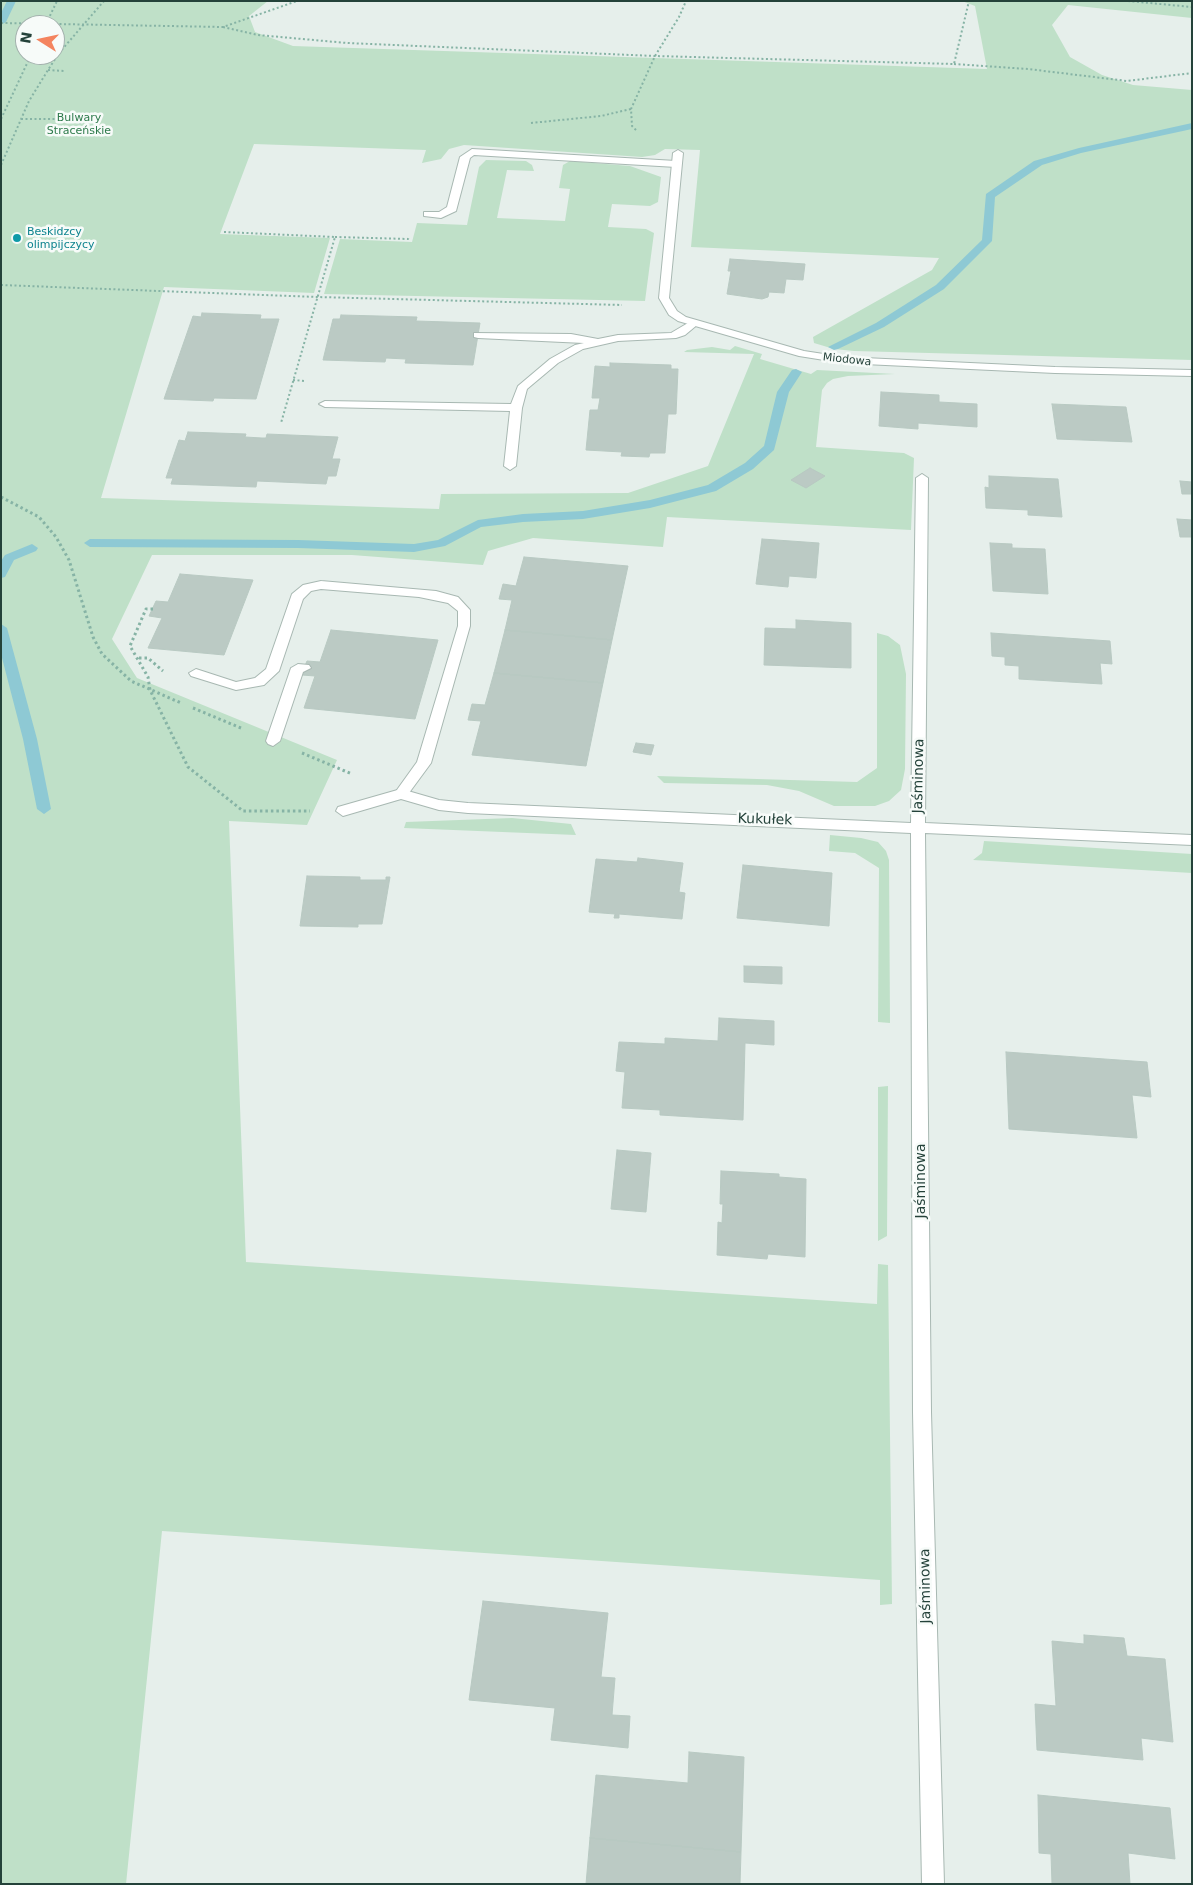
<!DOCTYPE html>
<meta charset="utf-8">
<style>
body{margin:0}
#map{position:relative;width:1193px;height:1885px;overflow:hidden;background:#e6efeb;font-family:"DejaVu Sans",sans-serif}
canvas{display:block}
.frame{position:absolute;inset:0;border:2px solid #24423a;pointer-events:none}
.north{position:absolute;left:15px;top:15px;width:50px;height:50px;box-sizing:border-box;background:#f7fbf9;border:1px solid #a3b1ad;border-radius:50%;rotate:280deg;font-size:14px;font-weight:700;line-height:20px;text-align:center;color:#24423a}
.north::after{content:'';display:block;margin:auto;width:18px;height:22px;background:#f4845f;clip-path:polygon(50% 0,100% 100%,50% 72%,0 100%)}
</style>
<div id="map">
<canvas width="1193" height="1885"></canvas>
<div class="frame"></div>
<div class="north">N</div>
</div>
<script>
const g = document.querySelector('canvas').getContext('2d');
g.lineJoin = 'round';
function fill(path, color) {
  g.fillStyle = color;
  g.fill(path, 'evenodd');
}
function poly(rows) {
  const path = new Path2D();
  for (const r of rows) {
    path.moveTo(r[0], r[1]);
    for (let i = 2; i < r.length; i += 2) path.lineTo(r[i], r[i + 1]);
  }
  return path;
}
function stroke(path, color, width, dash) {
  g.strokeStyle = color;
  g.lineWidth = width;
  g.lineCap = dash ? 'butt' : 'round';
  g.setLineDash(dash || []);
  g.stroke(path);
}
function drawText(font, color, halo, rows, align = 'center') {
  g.font = font + ' "DejaVu Sans",sans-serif';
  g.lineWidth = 5;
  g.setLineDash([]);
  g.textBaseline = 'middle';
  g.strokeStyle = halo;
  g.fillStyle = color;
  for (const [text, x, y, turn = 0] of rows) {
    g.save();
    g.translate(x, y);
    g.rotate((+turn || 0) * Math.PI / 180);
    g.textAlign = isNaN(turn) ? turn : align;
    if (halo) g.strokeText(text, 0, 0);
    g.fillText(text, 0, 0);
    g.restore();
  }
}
const green = poly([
 [1,1,268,1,249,16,255,32,293,46,987,69,975,6,962,1,1192,1,1192,18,1068,5,1052,25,1070,57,1102,75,1133,85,1192,90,1192,360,854,351,834,349,814,343,813,337,932,270,939,258,691,247,700,150,665,149,655,155,642,157,464,145,449,149,441,159,422,163,426,150,254,144,220,234,330,238,314,293,164,287,101,498,439,509,441,494,628,493,708,466,754,354,684,352,687,350,712,347,730,350,735,346,762,354,760,359,811,374,817,370,895,374,848,376,833,379,827,383,822,390,816,447,904,453,914,458,911,530,667,517,663,547,533,538,488,551,483,565,352,555,152,555,112,639,137,678,337,760,307,825,229,821,246,1262,877,1304,878,1264,888,1265,892,1604,880,1605,880,1580,162,1531,126,1884,1,1884],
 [25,25,55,25,55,55,25,55],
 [486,160,526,161,532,165,534,171,507,170,497,218,565,221,570,189,559,188,563,165,570,161,630,166,661,177,658,202,650,206,612,204,608,227,646,229,654,233,645,301,324,294,340,239,412,242,417,223,467,225,479,167],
 [877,633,888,636,900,645,906,674,905,769,901,790,889,801,875,806,834,806,799,791,767,785,664,783,657,776,857,782,877,768],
 [512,818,571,824,576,835,404,828,406,822],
 [830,835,861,838,878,842,886,851,889,860,890,1023,878,1022,879,868,855,853,829,851],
 [984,841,1192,854,1192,873,973,860,982,853],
 [888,1086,887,1236,878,1241,878,1087]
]);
const stream = poly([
 [7,1,16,1,6,22,1,25,1,13,7,1],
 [1192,123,1192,129,1081,153,1042,165,995,197,992,241,944,289,884,327,838,349,834,350,828,347,876,323,936,285,982,240,986,194,1034,161,1079,148,1192,123],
 [796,369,802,372,789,392,774,450,753,469,716,491,650,508,583,519,523,522,481,527,445,546,414,552,298,548,90,547,84,543,90,539,298,540,414,544,438,540,478,520,523,514,583,511,650,500,708,485,745,463,764,446,777,392,792,370,796,369],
 [32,544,38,548,36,551,14,560,5,577,1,578,1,561,5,555,32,544],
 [1,624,7,628,37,739,51,809,44,814,37,809,23,739,1,654,1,624]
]);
const building = poly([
 [730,259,805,264,803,280,786,279,784,293,769,292,768,297,762,299,727,294,731,271,728,271,730,259],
 [202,313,261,315,260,319,279,319,256,399,214,398,213,401,164,399,193,316,201,317,202,313],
 [341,315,417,317,416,321,480,323,473,365,405,363,406,359,386,358,385,362,323,360,333,319,340,319,341,315],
 [610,363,671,365,671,369,678,369,676,414,668,414,665,453,650,453,649,457,621,456,622,452,586,450,590,410,598,410,600,398,592,398,595,366,610,367,610,363],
 [881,392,939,395,939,402,977,404,977,427,918,423,918,429,879,426,881,392],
 [1052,404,1126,407,1132,442,1057,439,1052,404],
 [188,432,246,434,245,437,262,438,266,438,267,434,338,437,332,459,340,459,336,476,328,476,326,484,257,481,256,487,171,484,173,478,166,478,179,440,185,441,188,432],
 [810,468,825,476,806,488,791,480,810,468],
 [989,476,1058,479,1062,517,1028,515,1028,510,986,508,985,487,989,488,989,476],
 [1180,481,1192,482,1192,494,1182,494,1180,481],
 [1177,519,1192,520,1192,537,1180,537,1177,519],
 [762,539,819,543,816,578,789,576,788,587,756,584,762,539],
 [990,543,1012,544,1012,548,1045,549,1048,594,993,591,990,543],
 [524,557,628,566,612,640,505,630,512,600,499,599,503,584,516,586,524,557],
 [180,574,253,580,224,655,148,648,162,618,149,616,156,601,168,602,180,574],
 [796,620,851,623,851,668,764,665,765,628,796,629,796,620],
 [331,630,438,640,415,719,304,708,315,676,302,675,304,668,307,661,320,662,331,630],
 [505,630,612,640,603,683,494,673,505,630],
 [991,633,1110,641,1112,664,1100,663,1102,684,1019,679,1019,666,1005,665,1005,657,992,656,991,633],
 [494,673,603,683,586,766,472,755,481,721,468,720,472,704,485,705,494,673],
 [636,743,654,745,651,755,633,752,636,743],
 [638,858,683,863,679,892,685,893,682,919,619,914,619,918,614,918,615,914,589,912,596,859,637,862,638,858],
 [743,865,832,873,829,926,737,918,743,865],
 [307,876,360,877,360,880,386,880,386,877,390,877,382,924,358,924,358,927,300,926,307,876],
 [744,966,782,967,782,984,744,982,744,966],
 [719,1018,774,1021,774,1045,745,1043,743,1120,660,1115,660,1110,622,1108,625,1072,616,1071,619,1042,665,1044,665,1038,718,1041,719,1018],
 [1006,1052,1147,1062,1151,1097,1132,1095,1137,1138,1009,1129,1006,1052],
 [617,1150,651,1153,646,1212,611,1209,617,1150],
 [721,1171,779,1174,779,1177,806,1179,805,1257,768,1254,767,1259,717,1255,718,1222,722,1223,723,1204,720,1204,721,1171],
 [483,1601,608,1613,601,1677,615,1678,612,1715,630,1716,628,1748,551,1740,555,1708,469,1700,483,1601],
 [1084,1635,1124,1638,1127,1656,1165,1659,1173,1742,1141,1738,1143,1760,1037,1750,1035,1704,1056,1706,1052,1641,1084,1644,1084,1635],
 [689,1752,744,1757,741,1852,590,1838,596,1775,688,1783,689,1752],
 [1038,1795,1170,1808,1175,1859,1128,1853,1130,1884,1052,1884,1051,1854,1039,1853,1038,1795],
 [590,1838,741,1852,740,1884,586,1884,590,1838]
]);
const pathFar1 = poly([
 [1128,1,1192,7],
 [1,23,223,27,297,1],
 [46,24,57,1],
 [223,27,258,35,347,43,655,56,954,64,969,1],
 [954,64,1028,69,1127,81,1192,73],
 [48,70,64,71],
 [1,119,31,55],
 [21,119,57,119,81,123],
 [531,123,601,116,631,109],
 [636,130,632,126,631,109,655,56,679,17,686,1],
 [1,165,29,101,48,70,59,53,104,1],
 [224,232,335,237,281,423],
 [335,237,408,239,409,236],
 [1,285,317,297,622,305],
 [293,380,305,381]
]);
const path = poly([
 [1,497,39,517,56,537,69,560,93,637,102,654,131,681,181,703],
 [153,609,146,609,130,646,148,677,150,690,188,767,243,811,310,811],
 [139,658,148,658,163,671],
 [193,708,241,728],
 [302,753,352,774]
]);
const lane = poly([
 [472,149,676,161,681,164,676,167,474,155,470,158,456,211,441,218,424,216,424,212,439,212,447,207,460,157,472,149],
 [693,320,697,321,697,325,685,335,676,338,618,341,583,349,558,363,527,389,522,408,516,466,510,470,504,466,510,411,325,407,319,404,325,401,511,404,518,386,550,359,575,345,584,343,478,338,474,337,474,333,571,334,598,339,618,335,671,333,693,320],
 [321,581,436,591,458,597,470,610,470,626,431,763,406,797,401,799,394,794,417,762,458,626,458,611,448,603,419,597,321,589,311,591,303,599,279,671,264,685,236,690,191,676,189,673,196,669,236,682,255,678,266,669,292,594,303,585,321,581],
 [298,664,309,665,311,668,303,672,280,741,273,746,268,744,266,741,291,668,298,664]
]);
const street = poly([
 [678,150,683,153,669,298,677,311,686,317,804,351,843,357,1055,367,1192,370,1192,376,1055,373,843,363,799,356,678,321,669,315,659,298,673,153,678,150],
 [922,474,928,478,925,823,1192,835,1192,845,925,833,931,1412,944,1884,922,1884,913,1412,911,833,468,813,439,810,401,799,343,816,336,811,338,807,401,789,439,800,468,803,911,823,916,478,922,474]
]);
const markers = [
 [17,238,5,"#0f9aa8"]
];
const farParknames = [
 ["Bulwary",79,118],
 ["Straceńskie",79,131]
];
const farCulturenames = [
 ["Beskidzcy",27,232],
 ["olimpijczycy",27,245]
];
const farStreetnames = [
 ["Miodowa",847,360,6]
];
const streetNames = [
 ["Jaśminowa",919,776,-89],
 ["Kukułek",765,820,2],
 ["Jaśminowa",921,1181,-90],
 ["Jaśminowa",926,1586,-91]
];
fill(green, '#bfe0c8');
fill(stream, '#8ec9d4');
fill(building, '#bbcac4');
stroke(building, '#b8c9c2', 1);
stroke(lane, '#a8b8b2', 2);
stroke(street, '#a8b8b2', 2);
stroke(pathFar1, '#86b3a5', 2, [2, 2.5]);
stroke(path, '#86b3a5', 3, [2.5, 3]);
fill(lane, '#fff');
fill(street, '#fff');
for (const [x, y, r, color] of markers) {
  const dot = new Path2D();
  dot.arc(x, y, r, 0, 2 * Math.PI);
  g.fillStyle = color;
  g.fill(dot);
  stroke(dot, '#f7fbf9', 2);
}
drawText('11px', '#2d7a4b', '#f7fbf9', farParknames);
drawText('11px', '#0d838f', '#f7fbf9', farCulturenames, 'left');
drawText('11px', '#24423a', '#f7fbf9', farStreetnames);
drawText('14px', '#24423a', '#f7fbf9', streetNames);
</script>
